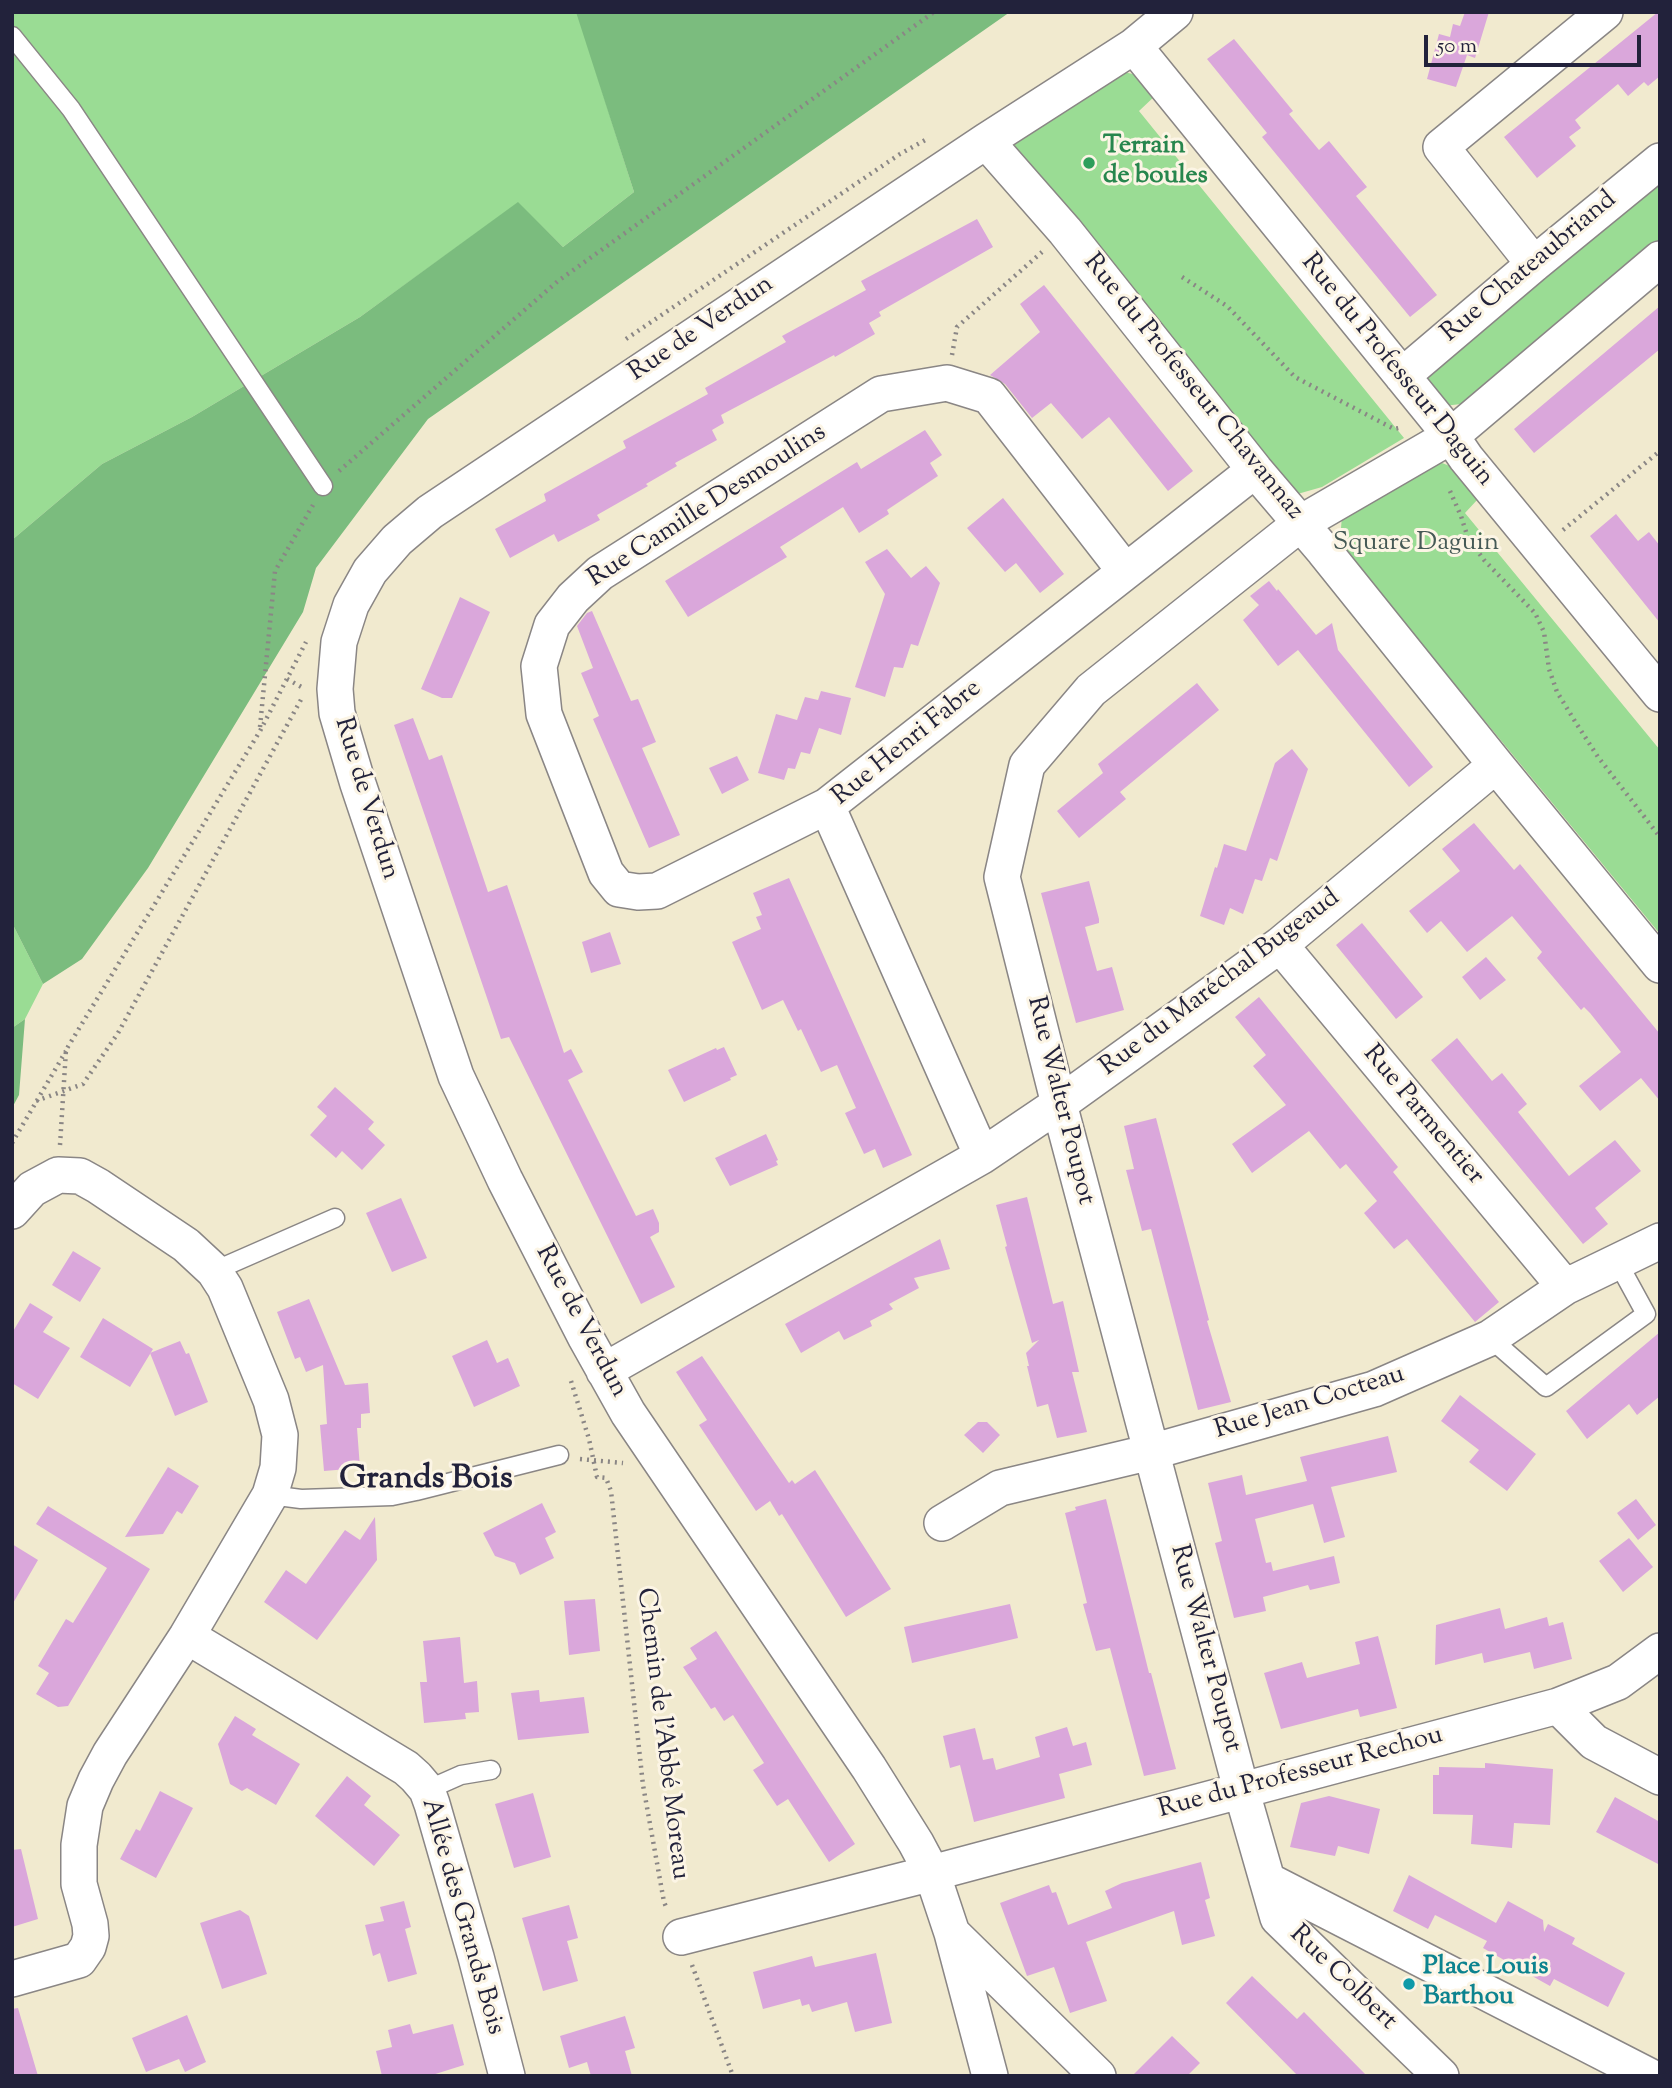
<!DOCTYPE html>
<meta charset="utf-8">
<style>
body{margin:0}
#map{position:relative;width:1672px;height:2088px;overflow:hidden;background:#f1eacf;font-family:"Sorts Mill Goudy",serif}
canvas{display:block}
.frame{position:absolute;inset:0;border:14px solid #22223b;pointer-events:none}
.scale{position:absolute;left:1424px;top:35px;width:217px;height:32px;box-sizing:border-box;border:4px solid #22223b;border-top:0;padding-left:9px;font-size:21px;line-height:24px;white-space:nowrap;color:#22223b;-webkit-text-stroke:5px #fcf5e5;paint-order:stroke}
</style>
<div id="map">
<canvas width="1672" height="2088"></canvas>
<div class="frame"></div>
<div class="scale">50 m</div>
</div>
<script>
const g = document.querySelector('canvas').getContext('2d');
g.lineJoin = 'round';
function fill(path, color) {
  g.fillStyle = color;
  g.fill(path, 'evenodd');
}
function poly(rows) {
  const path = new Path2D();
  for (const r of rows) {
    path.moveTo(r[0], r[1]);
    for (let i = 2; i < r.length; i += 2) path.lineTo(r[i], r[i + 1]);
  }
  return path;
}
function stroke(path, color, width, dash) {
  g.strokeStyle = color;
  g.lineWidth = width;
  g.lineCap = dash ? 'butt' : 'round';
  g.setLineDash(dash || []);
  g.stroke(path);
}
function drawText(font, color, halo, rows, align = 'center') {
  g.font = font + ' "Sorts Mill Goudy",serif';
  g.lineWidth = 6;
  g.setLineDash([]);
  g.textBaseline = 'middle';
  g.strokeStyle = halo;
  g.fillStyle = color;
  for (const [text, x, y, turn = 0] of rows) {
    g.save();
    g.translate(x, y);
    g.rotate((+turn || 0) * Math.PI / 180);
    g.textAlign = isNaN(turn) ? turn : align;
    if (halo) g.strokeText(text, 0, 0);
    g.fillText(text, 0, 0);
    g.restore();
  }
}
const green = poly([
 [12,12,577,12,634,192,563,247,518,203,360,317,192,417,102,464,12,540],
 [1119,71,1142,76,1157,94,1139,111,1404,438,1322,487,1294,495,1009,142],
 [1660,174,1660,242,1461,404,1444,406,1424,378],
 [1442,463,1455,468,1478,499,1465,513,1660,750,1660,934,1342,547,1340,540,1342,516,1428,467],
 [12,923,43,984,25,1019,12,1028]
]);
const forest = poly([
 [576,12,1010,12,428,419,316,568,303,612,148,868,82,959,43,984,12,923,12,540,102,464,192,417,360,317,518,202,563,247,634,192],
 [25,1019,19,1095,12,1108,12,1028]
]);
const building = poly([
 [1465,12,1489,12,1475,58,1467,55,1456,87,1427,79,1439,34,1450,37,1453,24,1460,26],
 [1658,12,1660,76,1648,86,1644,82,1628,96,1618,84,1575,120,1581,128,1569,137,1576,146,1537,178,1504,137],
 [1234,39,1293,111,1289,114,1319,150,1329,141,1367,187,1356,196,1437,295,1410,317,1262,137,1267,133,1207,59],
 [977,219,993,247,879,312,881,316,869,323,875,334,835,357,834,355,721,415,724,423,712,430,717,440,675,463,677,466,646,484,648,486,597,515,600,520,558,542,554,534,510,558,495,529,546,501,544,494,626,448,623,441,708,394,705,388,786,342,782,336,866,290,861,281],
 [1044,285,1193,471,1168,491,1109,417,1082,439,1051,403,1032,418,1005,384,990,375,1040,332,1020,304],
 [1660,306,1660,349,1534,453,1514,429],
 [925,430,942,455,930,463,938,476,887,510,889,514,859,533,843,507,780,547,787,557,688,617,665,581,857,462,861,469],
 [1003,498,1064,574,1040,593,1016,563,1005,572,967,528],
 [1616,514,1638,541,1649,532,1660,546,1660,623,1590,536],
 [887,549,911,578,926,566,940,583,918,646,911,644,903,668,894,667,885,697,855,687,885,594,865,562],
 [1269,581,1277,591,1278,589,1316,635,1332,623,1338,650,1433,767,1409,787,1298,650,1278,666,1243,620,1259,605,1250,596],
 [460,597,490,612,452,698,442,698,421,689],
 [592,611,631,701,638,699,656,742,642,748,680,835,649,848,593,719,599,716,581,673,593,668,577,626,587,613],
 [1197,683,1219,710,1120,792,1126,799,1079,838,1057,811,1103,773,1098,764],
 [821,691,851,698,841,735,819,728,810,754,801,752,795,769,788,768,784,780,758,773,776,714,797,720,805,697,818,700],
 [413,718,429,760,442,755,488,892,507,885,564,1053,571,1049,583,1072,568,1080,636,1216,653,1209,659,1223,659,1232,650,1237,675,1287,641,1304,509,1037,501,1039,394,725],
 [1292,749,1308,769,1277,861,1270,858,1262,881,1255,879,1243,914,1230,908,1224,925,1200,916,1215,867,1217,868,1224,844,1246,851,1275,763],
 [737,756,749,780,722,794,709,768],
 [1474,823,1514,870,1520,864,1660,1034,1660,1101,1641,1078,1600,1111,1579,1086,1621,1052,1590,1013,1584,1007,1581,1010,1537,958,1542,952,1512,916,1467,952,1441,921,1427,933,1409,911,1460,871,1442,849],
 [789,878,912,1155,883,1168,875,1149,864,1154,845,1113,856,1108,837,1065,821,1072,801,1029,798,1031,783,1000,762,1010,732,942,761,929,756,917,762,915,753,893],
 [1089,881,1099,919,1099,923,1085,927,1097,971,1112,967,1124,1010,1076,1023,1041,893],
 [1362,923,1423,997,1396,1019,1336,945],
 [610,932,621,964,591,973,582,942],
 [1486,957,1506,980,1480,1000,1462,977],
 [1259,997,1398,1167,1393,1172,1499,1302,1475,1322,1407,1239,1394,1249,1364,1213,1377,1201,1346,1164,1340,1169,1309,1131,1252,1173,1232,1144,1286,1105,1253,1066,1266,1055,1235,1017],
 [1457,1038,1492,1081,1502,1073,1527,1104,1518,1112,1569,1176,1615,1140,1641,1171,1595,1208,1608,1224,1583,1244,1431,1060],
 [724,1047,737,1075,730,1078,731,1080,684,1102,668,1070,716,1048,717,1050],
 [335,1087,374,1122,368,1129,385,1145,362,1170,342,1151,336,1158,310,1135,327,1116,317,1107],
 [1156,1118,1209,1320,1207,1321,1231,1402,1198,1410,1151,1229,1142,1231,1126,1170,1134,1169,1124,1126],
 [766,1134,778,1160,776,1161,778,1165,730,1186,715,1158],
 [1027,1197,1053,1304,1063,1301,1079,1372,1072,1372,1087,1432,1057,1438,1048,1404,1037,1407,1027,1366,1029,1366,1026,1353,1039,1340,1032,1343,1005,1247,1007,1246,996,1205],
 [401,1198,427,1258,392,1272,366,1213],
 [940,1239,950,1269,914,1278,919,1288,889,1304,893,1309,870,1321,872,1326,844,1340,839,1331,801,1353,785,1324],
 [73,1251,101,1268,80,1302,52,1285],
 [309,1299,345,1385,368,1383,370,1413,361,1414,361,1428,357,1428,360,1468,324,1471,320,1425,327,1424,323,1365,306,1372,300,1357,295,1359,277,1312],
 [30,1303,53,1317,43,1332,70,1348,38,1399,12,1383,12,1333],
 [103,1318,153,1349,130,1387,80,1357],
 [1660,1332,1660,1396,1637,1415,1629,1404,1587,1439,1566,1411],
 [487,1340,497,1363,508,1358,520,1386,474,1407,452,1356],
 [180,1341,186,1354,189,1353,208,1402,175,1416,150,1353],
 [702,1356,789,1483,792,1480,795,1484,815,1470,891,1589,846,1617,782,1514,779,1516,770,1501,756,1511,699,1425,707,1420,676,1372],
 [1460,1395,1536,1454,1507,1491,1469,1462,1479,1450,1441,1421],
 [978,1422,987,1422,1000,1435,983,1453,964,1435],
 [1388,1436,1397,1472,1331,1487,1345,1537,1324,1543,1313,1504,1255,1519,1266,1563,1271,1562,1273,1571,1334,1556,1340,1583,1310,1590,1308,1585,1263,1597,1266,1611,1234,1618,1215,1543,1222,1541,1208,1483,1242,1475,1246,1495,1307,1481,1300,1457],
 [168,1467,199,1486,182,1514,177,1511,163,1534,125,1537],
 [1106,1499,1149,1673,1151,1673,1176,1769,1144,1776,1110,1648,1096,1651,1083,1604,1087,1603,1065,1513,1076,1510,1075,1507],
 [1636,1499,1656,1525,1638,1540,1617,1513],
 [542,1503,556,1532,545,1538,554,1558,520,1575,515,1563,495,1556,483,1533],
 [48,1506,150,1569,68,1706,58,1707,36,1694,49,1673,38,1666,66,1619,73,1623,107,1568,36,1524],
 [375,1517,377,1560,317,1640,264,1602,286,1570,306,1584,345,1530,360,1540],
 [1629,1538,1653,1567,1623,1592,1599,1561],
 [12,1544,38,1560,12,1605],
 [595,1599,600,1651,569,1655,564,1601],
 [1010,1604,1018,1638,912,1663,904,1627],
 [1500,1608,1505,1629,1547,1617,1549,1626,1563,1622,1572,1659,1534,1669,1530,1652,1484,1663,1482,1653,1435,1665,1436,1625],
 [716,1631,855,1844,829,1862,788,1799,777,1806,753,1770,764,1763,733,1715,724,1721,715,1707,711,1709,683,1667,697,1659,690,1648],
 [1378,1636,1397,1708,1360,1717,1358,1709,1281,1729,1264,1673,1302,1662,1307,1678,1360,1664,1355,1642],
 [460,1637,464,1683,477,1681,479,1712,465,1713,466,1719,424,1723,420,1682,427,1682,423,1641],
 [539,1690,540,1702,584,1697,589,1733,518,1740,511,1693],
 [235,1716,256,1729,252,1735,300,1764,276,1805,247,1788,242,1791,230,1784,218,1744],
 [1067,1727,1073,1746,1086,1742,1092,1765,1059,1774,1065,1798,974,1822,960,1765,950,1768,943,1736,975,1728,983,1760,993,1758,996,1770,1040,1757,1035,1737],
 [1485,1763,1553,1769,1550,1825,1514,1823,1512,1848,1471,1844,1473,1815,1433,1814,1433,1775,1439,1775,1439,1767,1485,1768],
 [347,1776,371,1796,364,1805,400,1835,374,1866,315,1816],
 [160,1791,193,1808,156,1878,120,1859,136,1829,140,1831],
 [533,1793,551,1857,514,1868,495,1804],
 [1329,1796,1380,1809,1369,1854,1338,1846,1335,1856,1290,1847,1301,1803],
 [1615,1797,1660,1822,1660,1865,1596,1832],
 [21,1849,38,1919,12,1927,12,1850],
 [1201,1862,1210,1898,1205,1900,1215,1936,1182,1945,1174,1911,1086,1942,1107,2001,1070,2013,1054,1967,1027,1976,1000,1903,1049,1885,1052,1893,1056,1892,1068,1925,1112,1908,1105,1891,1122,1883],
 [1409,1875,1496,1923,1508,1901,1543,1920,1544,1932,1548,1924,1575,1938,1572,1944,1625,1973,1608,2007,1554,1979,1550,1986,1541,1981,1483,1948,1487,1941,1435,1915,1428,1929,1393,1911],
 [404,1901,411,1927,405,1929,417,1974,388,1982,380,1953,373,1956,365,1925,384,1921,380,1907],
 [569,1905,578,1938,567,1941,578,1981,543,1991,522,1918],
 [240,1910,249,1916,267,1974,222,1989,200,1923],
 [876,1953,892,2023,855,2032,847,2002,812,2012,809,2004,802,2006,800,1999,763,2009,753,1972,812,1956,815,1967],
 [1252,1976,1297,2019,1304,2012,1367,2076,1298,2076,1226,2003],
 [18,2008,38,2076,12,2076,12,2009],
 [187,2015,206,2062,185,2072,179,2059,146,2072,132,2038],
 [625,2016,635,2048,625,2051,632,2076,591,2076,587,2062,569,2068,560,2036],
 [410,2024,413,2034,453,2024,464,2065,429,2076,382,2076,376,2051,392,2047,388,2030],
 [1172,2036,1200,2063,1187,2076,1132,2076]
]);
const path = poly([
 [1182,277,1227,306,1295,377,1394,429,1399,428],
 [626,339,900,154,927,139],
 [952,355,957,327,1042,252],
 [339,471,558,281,934,12],
 [1450,491,1461,516,1468,538,1484,560,1535,613,1544,632,1549,669,1557,692,1576,723,1598,757,1660,837],
 [1563,530,1660,451],
 [287,679,305,689],
 [260,727,275,571,313,505],
 [36,1101,83,1084,118,1033,303,696],
 [12,1143,66,1051],
 [60,1145,66,1050,260,731,306,642],
 [571,1381,589,1439,597,1477,606,1478,611,1491,643,1785,664,1902,667,1909],
 [580,1459,623,1463],
 [692,1965,733,2076]
]);
const service = poly([
 [12,36,71,109,323,486],
 [214,1271,335,1218],
 [1490,1338,1546,1387,1646,1314,1617,1261],
 [270,1495,301,1499,392,1496,416,1491,559,1455],
 [427,1790,461,1775,491,1770]
]);
const minor = poly([
 [1134,46,1451,436,1466,458,1660,694],
 [986,141,1065,231,1255,470,1324,551,1496,765,1660,965],
 [1534,264,1441,147,1605,12],
 [1402,376,1534,264,1660,161],
 [827,806,657,891,638,892,619,889,606,873,544,714,539,666,552,625,573,598,600,573,881,394,947,383,989,396,1125,571],
 [1280,945,1565,1287],
 [982,1156,827,806,1255,470],
 [12,1211,32,1189,58,1175,80,1176,98,1186,186,1245,214,1271,225,1288,271,1400,280,1435,278,1468,270,1495,187,1636,110,1754,96,1780,85,1806,79,1845,79,1884,90,1924,91,1936,88,1947,79,1960,12,1979],
 [604,1371,982,1156,1059,1104,1280,945,1496,765],
 [942,1523,1000,1488,1151,1452,1374,1389,1490,1338,1565,1287,1660,1241],
 [187,1636,406,1768,416,1777,427,1790,432,1804,476,1957,507,2076],
 [1558,1706,1594,1742,1660,1777],
 [1267,1880,1649,2076],
 [952,1933,1098,2076],
 [681,1937,932,1873,1558,1706,1618,1682,1660,1651],
 [990,2076,952,1933,932,1873,916,1843,869,1768,628,1413,586,1338,505,1180,456,1076,358,784,337,713,335,689,339,642,351,605,370,571,397,540,430,512,986,141,1134,46,1175,12],
 [1441,2076,1278,1918,1241,1789,1059,1104,1002,877,1027,765,1091,690,1301,523,1451,436,1660,259]
]);
const markers = [
 [1089,163,7,"#2e9e5b"],
 [1409,1984,7,"#0f9aa8"]
];
const leisureNames = [
 ["Terrain",1103,148],
 ["de boules",1103,178]
];
const streetNames = [
 ["Rue Chateaubriand",1530,268,-40],
 ["Rue de Verdun",702,330,-34],
 ["Rue du Professeur Daguin",1396,371,51],
 ["Rue du Professeur Chavannaz",1192,388,51],
 ["Rue Camille Desmoulins",708,507,-33],
 ["Rue Henri Fabre",908,744,-39],
 ["Rue de Verdun",365,799,73],
 ["Rue du Maréchal Bugeaud",1221,984,-37],
 ["Rue Walter Poupot",1059,1101,76],
 ["Rue Parmentier",1422,1116,50],
 ["Rue de Verdun",580,1322,62],
 ["Rue Jean Cocteau",1310,1404,-17],
 ["Rue Walter Poupot",1204,1649,75],
 ["Chemin de l’Abbé Moreau",661,1734,83],
 ["Rue du Professeur Rechou",1301,1774,-15],
 ["Allée des Grands Bois",461,1917,74],
 ["Rue Colbert",1342,1979,44]
];
const parkNames = [
 ["Square Daguin",1416,545]
];
const cultureNames = [
 ["Place Louis",1423,1969],
 ["Barthou",1423,1999]
];
const districtNames = [
 ["Grands Bois",426,1481]
];
fill(green, '#9adc94');
fill(forest, '#7bbc7e');
fill(building, '#daa7db');
stroke(service, '#8a8685', 21);
stroke(minor, '#8a8685', 38);
stroke(path, '#8a8685', 4.5, [2, 5]);
stroke(service, '#fff', 18);
stroke(minor, '#fff', 35);
for (const [x, y, r, color] of markers) {
  const dot = new Path2D();
  dot.arc(x, y, r, 0, 2 * Math.PI);
  g.fillStyle = color;
  g.fill(dot);
  stroke(dot, '#fcf5e5', 2.5);
}
drawText('bold 26px', '#27864d', '#fcf5e5', leisureNames, 'left');
drawText('26px', '#22223b', '#fcf5e5', streetNames);
drawText('26px', '#465a56', '#fcf5e5', parkNames);
drawText('bold 26px', '#0d838f', '#fcf5e5', cultureNames, 'left');
drawText('bold 33px', '#22223b', '#fcf5e5', districtNames);
</script>
